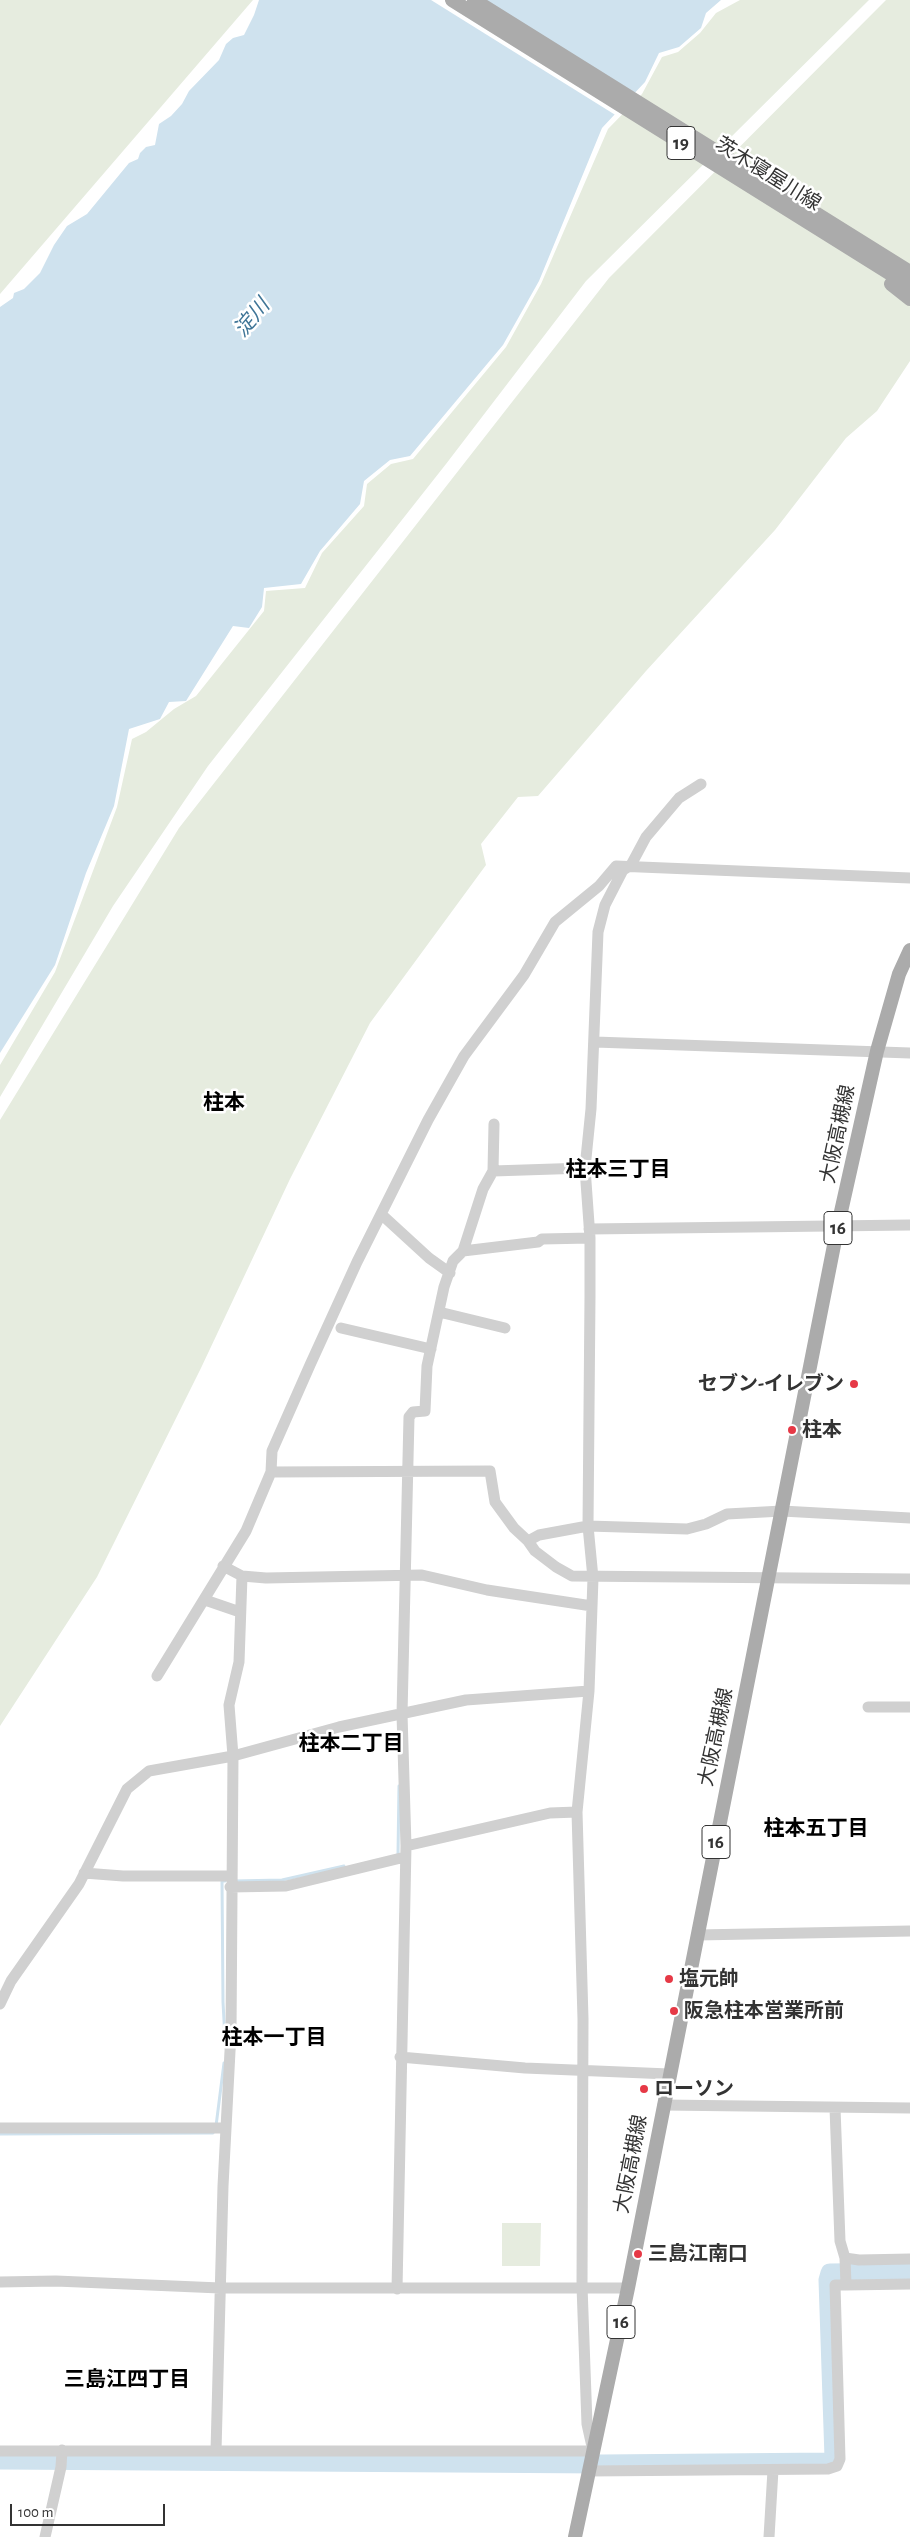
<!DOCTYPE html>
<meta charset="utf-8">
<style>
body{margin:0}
#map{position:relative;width:910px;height:2537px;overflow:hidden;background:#fff;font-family:"Alegreya Sans",sans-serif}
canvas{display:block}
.scale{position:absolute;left:10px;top:2504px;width:155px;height:22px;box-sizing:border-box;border:2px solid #333;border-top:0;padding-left:6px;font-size:15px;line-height:18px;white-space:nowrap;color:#333;-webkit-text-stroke:4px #fff;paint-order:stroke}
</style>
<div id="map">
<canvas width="910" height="2537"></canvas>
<div class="scale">100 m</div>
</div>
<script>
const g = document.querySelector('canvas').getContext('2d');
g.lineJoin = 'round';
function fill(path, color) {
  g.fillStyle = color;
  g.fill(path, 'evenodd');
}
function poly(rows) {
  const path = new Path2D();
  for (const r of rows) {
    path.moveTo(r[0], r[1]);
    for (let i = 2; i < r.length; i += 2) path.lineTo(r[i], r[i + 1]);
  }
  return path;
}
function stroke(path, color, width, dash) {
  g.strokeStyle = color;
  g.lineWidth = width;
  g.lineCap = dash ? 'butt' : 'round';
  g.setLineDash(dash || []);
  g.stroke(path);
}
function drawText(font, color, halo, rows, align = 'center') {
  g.font = font + ' "Alegreya Sans","Noto Sans JP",sans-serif';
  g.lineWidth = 5;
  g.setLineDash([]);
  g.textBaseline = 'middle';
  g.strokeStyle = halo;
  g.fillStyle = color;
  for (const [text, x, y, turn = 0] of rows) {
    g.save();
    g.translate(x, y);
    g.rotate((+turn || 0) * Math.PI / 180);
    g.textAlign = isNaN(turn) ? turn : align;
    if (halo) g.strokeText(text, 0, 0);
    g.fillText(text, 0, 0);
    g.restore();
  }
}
const green = poly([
 [0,0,253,0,0,294],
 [740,0,869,0,586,281,446,464,208,766,113,906,0,1097,0,1065,55,972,117,807,132,739,146,732,174,709,196,696,264,611,266,591,305,588,322,553,364,506,367,484,391,464,413,459,506,347,541,284,608,129,642,94,662,57,678,52,700,33,716,13],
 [886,0,910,0,910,361,877,411,846,438,775,530,646,671,538,796,518,797,481,844,486,865,370,1023,290,1179,201,1368,97,1577,0,1726,0,1120,179,828,609,278],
 [502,2223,541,2223,540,2266,502,2266]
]);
const water = poly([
 [259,0,721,0,706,13,701,28,679,47,659,53,645,82,602,128,539,281,503,345,410,456,390,460,364,481,360,504,320,551,301,584,264,588,262,607,249,628,233,626,186,701,169,702,160,719,129,729,114,806,86,873,55,965,0,1053,0,307,13,298,14,293,24,289,40,273,54,245,67,226,87,214,129,163,138,159,140,153,146,147,155,145,159,124,171,116,182,104,189,91,219,60,226,44,233,38,244,35,254,15]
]);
const pier = poly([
 [431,0,485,0,637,94,617,116]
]);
const stream = poly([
 [398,1854,399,1786],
 [225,1881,222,1881,223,2002,225,2039],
 [234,1881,282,1880,344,1866],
 [216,2126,224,2063],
 [0,2134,213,2133]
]);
const river = poly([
 [0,2460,602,2464,830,2462,834,2458,828,2280,830,2273,910,2272]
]);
const minor = poly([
 [595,1042,910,1053],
 [493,1171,585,1168],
 [381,1214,429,1258,450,1273],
 [589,1229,910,1225],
 [463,1251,483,1189,493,1171,494,1124],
 [439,1312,505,1328],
 [341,1328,431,1349],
 [271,1472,490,1471,495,1502,514,1528,528,1541,535,1551,556,1567,572,1576,910,1579],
 [528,1541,539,1535,588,1526,687,1529,706,1524,727,1514,782,1511,910,1518],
 [223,1566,242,1576,266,1578,422,1575,487,1590,592,1606],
 [205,1600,240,1612],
 [157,1676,246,1531,271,1472,272,1451,310,1365,357,1262,428,1120,464,1056,524,975,555,922,599,886,616,866,910,878],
 [868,1707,910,1707],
 [406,1846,550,1813,577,1812],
 [84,1873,123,1876,230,1876],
 [230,1887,286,1886,405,1857],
 [697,1935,910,1931],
 [0,2004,11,1981,79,1884,127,1789,149,1771,233,1756,339,1727,466,1700,589,1691,593,1578,588,1526,590,1296,590,1238,585,1168,591,1109,598,932,605,905,623,870,631,865,646,837,679,798,701,784],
 [400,2057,525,2068,669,2074],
 [663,2105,910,2108],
 [0,2128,226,2128],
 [845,2258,859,2260,910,2259],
 [0,2282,56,2281,220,2288,628,2288],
 [846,2285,910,2284],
 [397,2289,406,1846,402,1714,409,1417,413,1412,425,1411,427,1366,444,1287,453,1261,463,1251,538,1242,542,1239,590,1238],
 [0,2451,593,2451,587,2424,582,2286,583,2019,577,1812,589,1691],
 [216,2451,223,2186,231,2032,233,1756,229,1705,239,1662,242,1576],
 [589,2471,828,2469,837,2466,840,2459,835,2285,846,2285,845,2258,840,2241,835,2108],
 [45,2537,61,2467,62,2450],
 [769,2537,773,2470]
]);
const major = poly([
 [452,0,910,286],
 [474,0,910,272],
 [891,284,910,299],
 [575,2537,628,2288,838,1225,877,1051,899,974,910,950]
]);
const markers = [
 [854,1384,5,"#e63946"],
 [792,1430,5,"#e63946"],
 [669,1979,5,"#e63946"],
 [674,2011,5,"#e63946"],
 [644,2089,5,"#e63946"],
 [638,2254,5,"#e63946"]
];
const shields = [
 [681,143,28],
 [838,1228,28],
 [716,1842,28],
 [621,2322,28]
];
const shieldNames = [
 ["19",681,143],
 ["16",838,1228],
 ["16",716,1842],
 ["16",621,2322]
];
const streetNames = [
 ["茨木寝屋川線",768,174,32],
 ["大阪高槻線",838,1134,-78],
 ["大阪高槻線",716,1737,-78],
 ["大阪高槻線",631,2164,-79]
];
const poiNames = [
 ["セブン-イレブン",844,1384,"right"],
 ["柱本",802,1430],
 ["塩元帥",679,1979],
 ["阪急柱本営業所前",684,2011],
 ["ローソン",654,2089],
 ["三島江南口",648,2254]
];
const waterNames = [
 ["淀川",252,318,-50]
];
const neighbourhoodNames = [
 ["柱本",224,1103],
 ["柱本三丁目",618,1170],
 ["柱本二丁目",351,1744],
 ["柱本五丁目",816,1829],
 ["柱本一丁目",274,2038],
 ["三島江四丁目",127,2380]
];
fill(green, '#e6ecdf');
fill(water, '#cfe2ee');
fill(pier, '#fff');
stroke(stream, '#cfe2ee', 3);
stroke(river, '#cfe2ee', 19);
stroke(minor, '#d0d0d0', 11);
stroke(major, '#ababab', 14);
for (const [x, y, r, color] of markers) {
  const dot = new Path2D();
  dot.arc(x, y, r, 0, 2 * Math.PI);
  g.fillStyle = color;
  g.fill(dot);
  stroke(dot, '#fff', 2);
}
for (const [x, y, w] of shields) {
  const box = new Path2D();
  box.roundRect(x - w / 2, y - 16.5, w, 33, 4);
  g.fillStyle = '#fff';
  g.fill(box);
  stroke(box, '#333', 1);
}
drawText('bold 19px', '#333', null, shieldNames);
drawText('20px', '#333', '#fff', streetNames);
drawText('bold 20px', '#333', '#fff', poiNames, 'left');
drawText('italic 21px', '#3f7597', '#fff', waterNames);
drawText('bold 21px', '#000', '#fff', neighbourhoodNames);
</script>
